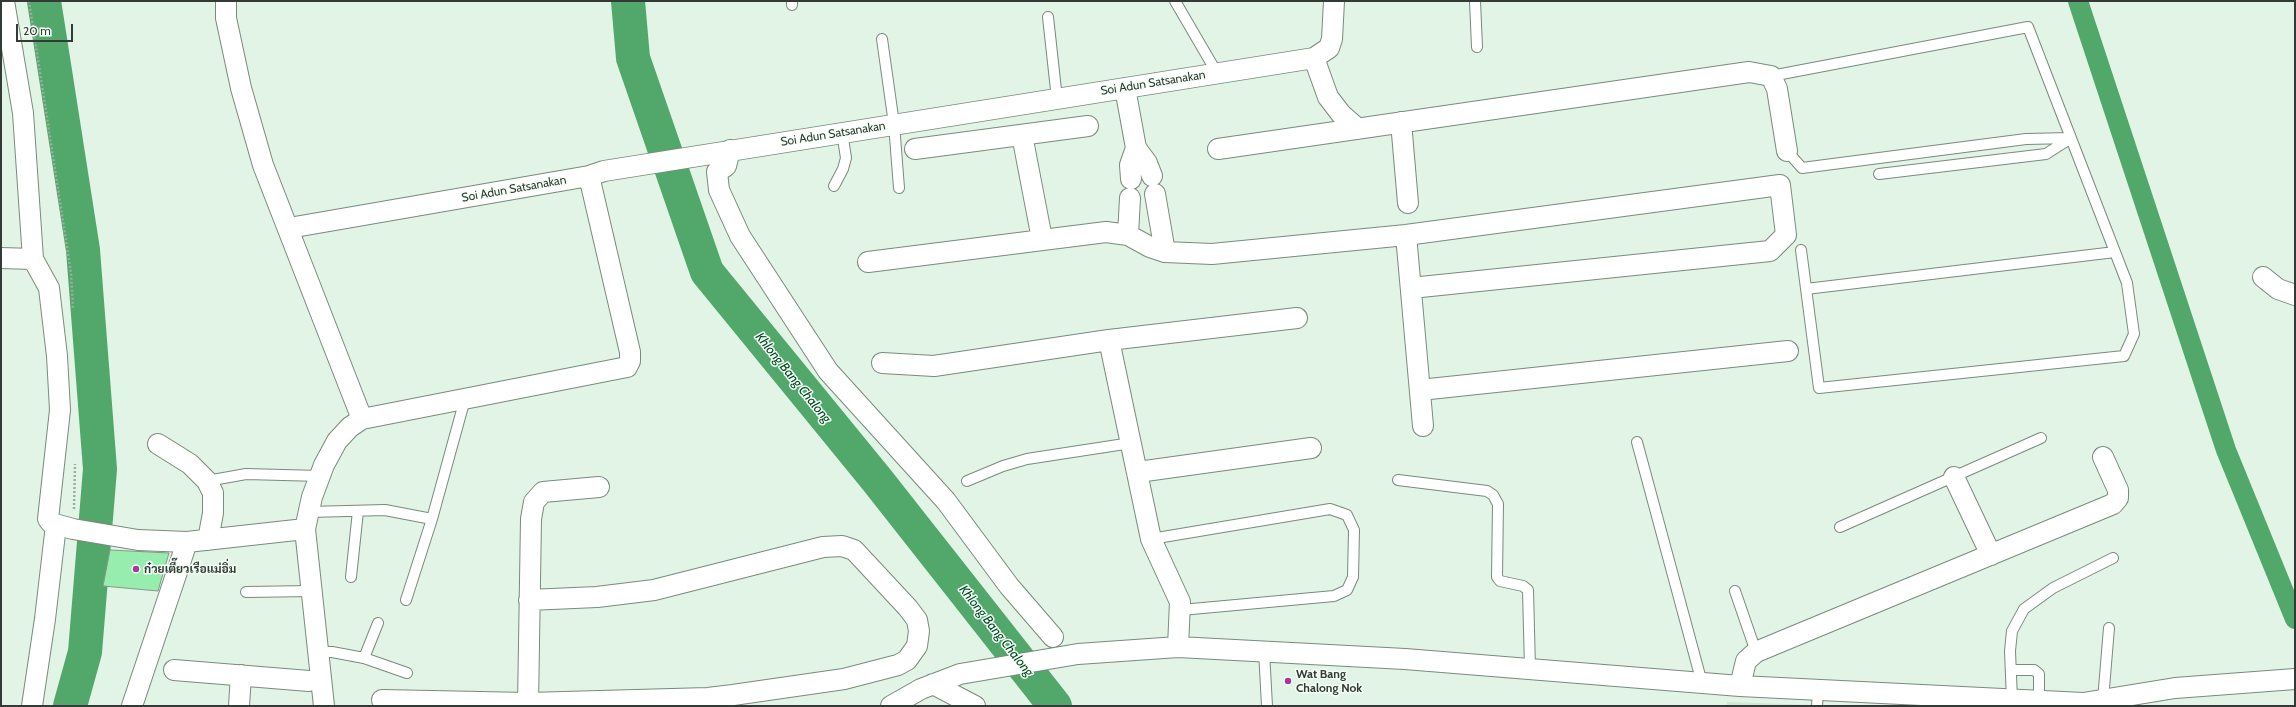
<!DOCTYPE html>
<meta charset="utf-8">
<style>
body{margin:0}
#map{position:relative;width:2296px;height:707px;overflow:hidden;background:#e2f4e6;font-family:Cabin,sans-serif}
canvas{display:block}
.frame{position:absolute;inset:0;border:2px solid #343a35;pointer-events:none}
.scale{position:absolute;left:16px;top:24px;width:57px;height:18px;box-sizing:border-box;border:2px solid #343a35;border-top:0;padding-left:5px;font-size:12px;line-height:14px;white-space:nowrap;color:#343a35;-webkit-text-stroke:3px #f4fff6;paint-order:stroke}
</style>
<div id="map">
<canvas width="2296" height="707"></canvas>
<div class="frame"></div>
<div class="scale">20 m</div>
</div>
<script>
const g = document.querySelector('canvas').getContext('2d');
g.lineJoin = 'round';
function fill(path, color) {
  g.fillStyle = color;
  g.fill(path, 'evenodd');
}
function poly(rows) {
  const path = new Path2D();
  for (const r of rows) {
    path.moveTo(r[0], r[1]);
    for (let i = 2; i < r.length; i += 2) path.lineTo(r[i], r[i + 1]);
  }
  return path;
}
function stroke(path, color, width, dash) {
  g.strokeStyle = color;
  g.lineWidth = width;
  g.lineCap = dash ? 'butt' : 'round';
  g.setLineDash(dash || []);
  g.stroke(path);
}
function drawText(font, color, halo, rows, align = 'center') {
  g.font = font + ' Cabin,Sarabun,sans-serif';
  g.lineWidth = 3;
  g.setLineDash([]);
  g.textBaseline = 'middle';
  g.strokeStyle = halo;
  g.fillStyle = color;
  for (const [text, x, y, turn = 0] of rows) {
    g.save();
    g.translate(x, y);
    g.rotate((+turn || 0) * Math.PI / 180);
    g.textAlign = isNaN(turn) ? turn : align;
    if (halo) g.strokeText(text, 0, 0);
    g.fillText(text, 0, 0);
    g.restore();
  }
}
const built = poly([
 [1727,702,1845,706,1727,706]
]);
const canal = poly([
 [2078,1,2226,450,2295,619]
]);
const river = poly([
 [44,1,83,250,100,469,85,652,70,706],
 [628,1,633,58,707,272,877,480,1055,706]
]);
const building = poly([
 [110,550,169,553,158,591,103,586,110,550]
]);
const path = poly([
 [29,1,71,273,73,309],
 [74,509,75,464]
]);
const lane = poly([
 [792,1,792,5],
 [1175,1,1217,73],
 [1475,1,1477,47],
 [1048,17,1057,99],
 [882,39,894,124,899,188],
 [1771,76,2028,27,2127,283,2134,334,2124,356,1819,388,1801,250],
 [1787,151,1802,168,2026,139,2071,138],
 [1879,174,2046,154,2071,138],
 [834,186,843,169,846,158,842,132],
 [1806,289,2115,252],
 [1637,442,1702,683],
 [1398,480,1487,491,1493,495,1498,504,1497,577,1500,581,1523,586,1528,590,1530,669],
 [207,481,246,474,320,476],
 [967,481,1003,466,1027,459,1131,443],
 [309,512,385,510,432,519],
 [1840,527,2041,438],
 [1151,539,1330,509,1347,515,1354,530,1353,577,1347,590,1334,596,1181,610],
 [351,577,358,511],
 [1735,591,1756,652],
 [246,592,312,591],
 [406,600,432,519,465,399],
 [1264,651,1267,706],
 [319,652,332,652,364,658,407,673],
 [364,658,378,623],
 [2011,670,2034,670,2039,674,2039,702],
 [2012,700,2010,651,2012,631,2024,609,2053,588,2113,558],
 [2103,700,2109,628],
 [1817,706,1818,691]
]);
const street = poly([
 [4,1,23,113,33,259,49,288,57,356,60,410,48,519,51,523,73,529,138,540,187,542,305,529],
 [226,1,226,18,241,88,263,165,362,419],
 [1314,58,1328,97,1341,114,1358,129],
 [1125,88,1136,148],
 [1401,122,1408,203],
 [1022,135,1042,239],
 [915,149,1088,126],
 [1218,149,1749,72,1771,76,1777,89,1787,151],
 [730,150,726,166,717,172,719,190,740,236,828,371,946,501,1009,586,1053,637],
 [1131,179,1130,165,1136,148,1147,163,1152,176],
 [1155,194,1165,252],
 [289,228,589,176,604,171,1314,58,1329,48,1332,39,1334,1],
 [1128,235,1130,198],
 [1406,235,1423,426],
 [1,258,33,259],
 [868,262,1106,232,1128,235,1150,247,1165,252,1212,254,1406,235,1780,185,1786,235,1770,251,1411,288],
 [2263,277,2278,289,2295,295],
 [1109,340,1151,539,1180,602,1178,647],
 [882,363,934,366,1109,340,1297,318],
 [1420,390,1788,351],
 [158,444,190,464,207,481,213,493,213,513,208,540],
 [1138,472,1311,448],
 [1954,477,1991,555],
 [174,670,309,681],
 [933,684,975,706],
 [1740,686,1746,661,1756,652,2113,504,2118,498,2118,490,2103,457],
 [382,700,528,703,708,698,733,695,844,679,898,665,907,660,917,646,919,631,917,620,908,608,854,550,842,546,823,547,654,590,597,597,529,600],
 [32,706,45,619,56,525],
 [132,706,187,542],
 [239,706,241,675],
 [324,706,305,529,312,497,324,465,337,441,350,427,362,419,627,367,630,361,630,352,589,176],
 [528,706,531,519,534,502,543,492,599,487],
 [891,706,921,689,960,674,1078,654,1178,647,1405,659,1740,686,2083,703,2175,688,2295,679]
]);
const markers = [
 [136,569,4,"#a43a9b"],
 [1288,681,4,"#a43a9b"]
];
const streetNames = [
 ["Soi Adun Satsanakan",1153,83,-9],
 ["Soi Adun Satsanakan",833,134,-9],
 ["Soi Adun Satsanakan",514,189,-10]
];
const poiNames = [
 ["ก๋วยเตี๊ยวเรือแม่อิ่ม",144,569],
 ["Wat Bang",1296,674],
 ["Chalong Nok",1296,688]
];
const waterNames = [
 ["Khlong Bang Chalong",793,378,51],
 ["Khlong Bang Chalong",996,631,52]
];
fill(built, '#d0e7d4');
stroke(canal, '#52a86b', 20);
stroke(river, '#52a86b', 34);
fill(building, '#96edad');
stroke(building, '#87968a', 1);
stroke(lane, '#7a8a7d', 12);
stroke(street, '#7a8a7d', 22);
stroke(path, '#9eaba1', 2.5, [2, 2]);
stroke(lane, '#fff', 10);
stroke(street, '#fff', 20);
for (const [x, y, r, color] of markers) {
  const dot = new Path2D();
  dot.arc(x, y, r, 0, 2 * Math.PI);
  g.fillStyle = color;
  g.fill(dot);
  stroke(dot, '#f4fff6', 1.5);
}
drawText('12px', '#343a35', '#f4fff6', streetNames);
drawText('bold 12px', '#343a35', '#f4fff6', poiNames, 'left');
drawText('italic 13px', '#00461f', '#f4fff6', waterNames);
</script>
